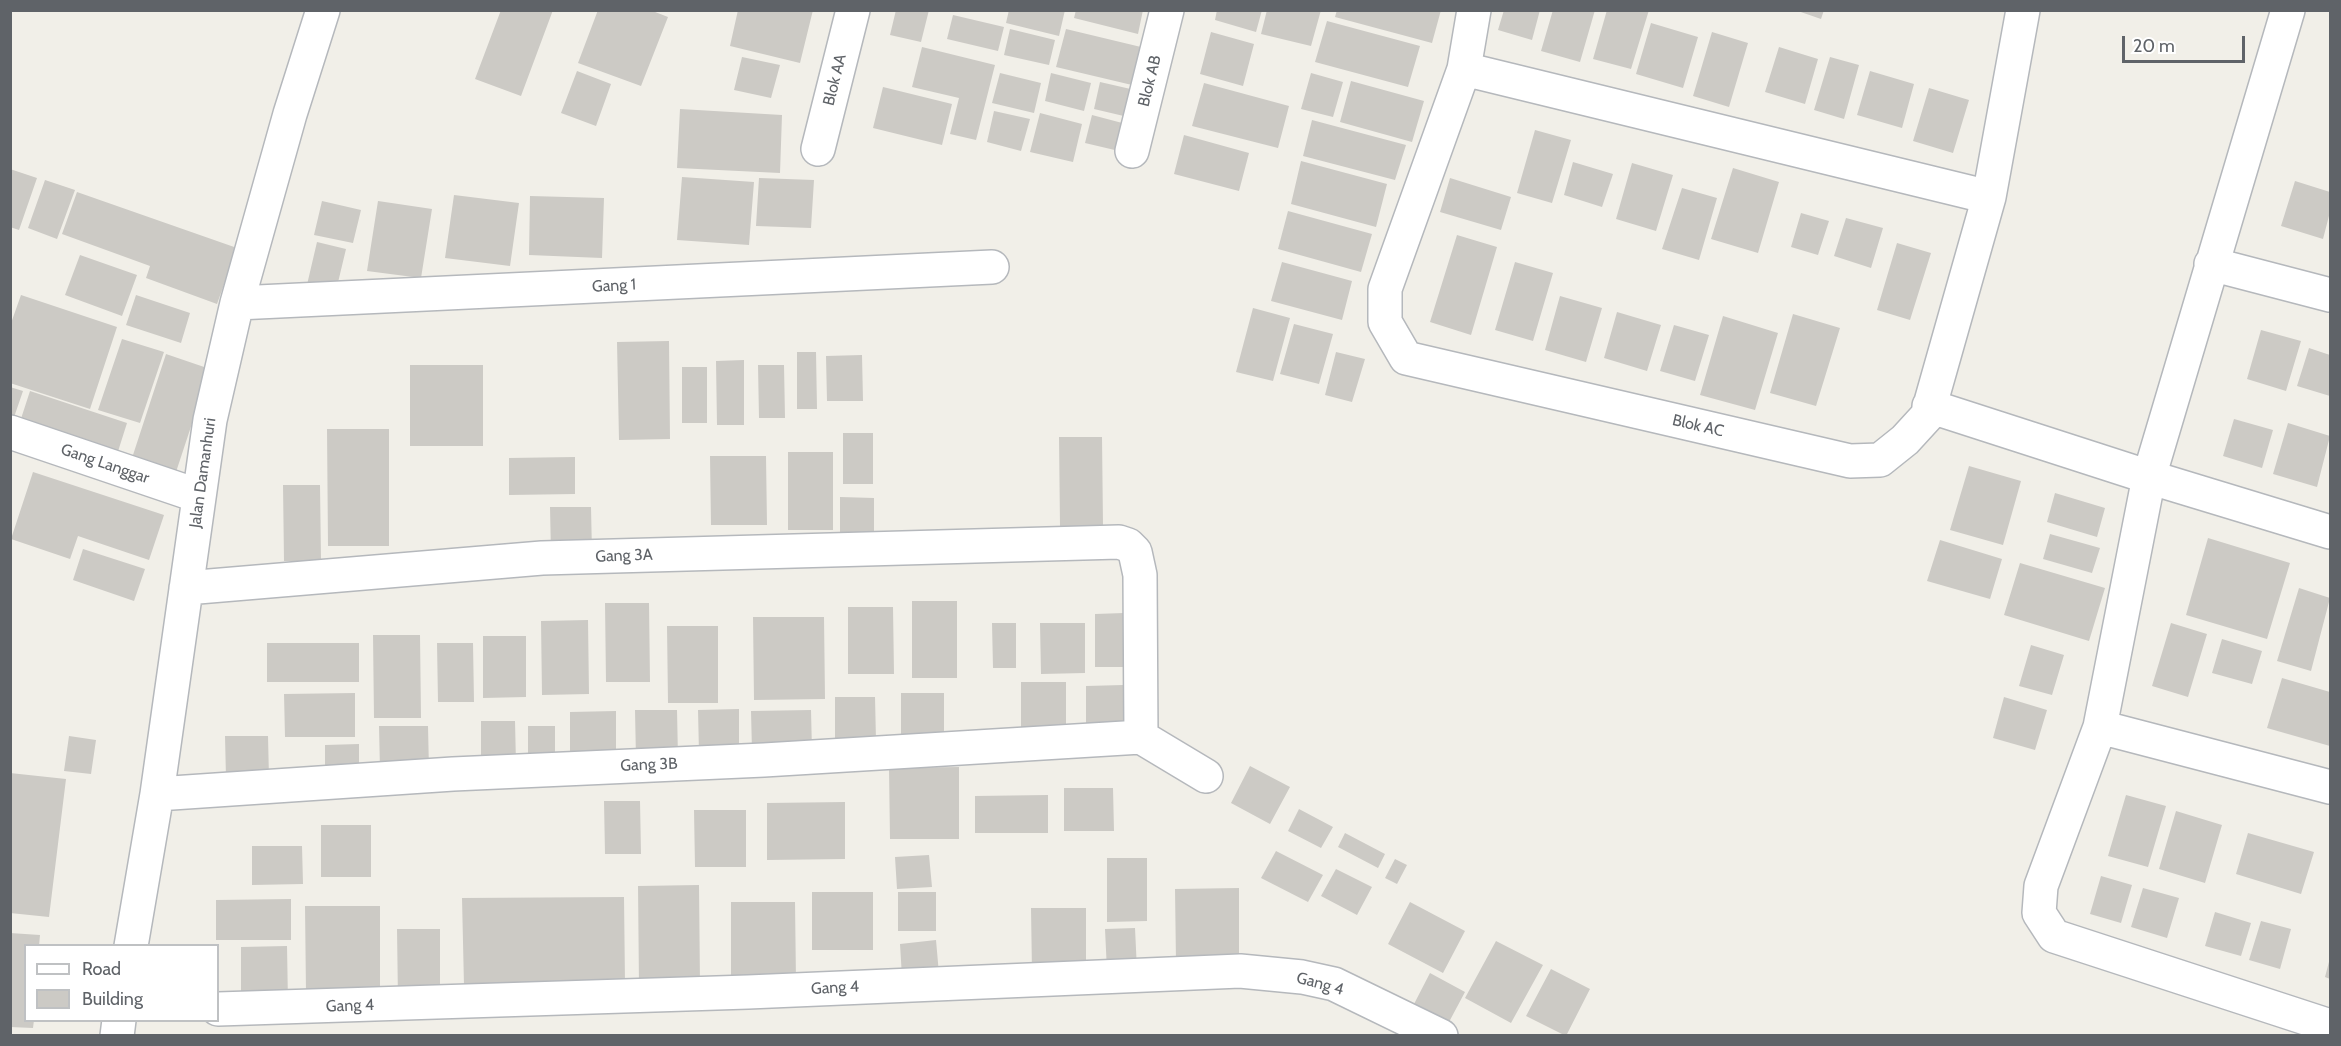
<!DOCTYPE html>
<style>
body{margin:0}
#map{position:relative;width:2341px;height:1046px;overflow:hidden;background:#f1efe8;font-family:Cabin,sans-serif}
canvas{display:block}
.frame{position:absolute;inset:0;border:12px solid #5f6368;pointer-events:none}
.legend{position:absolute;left:24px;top:944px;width:195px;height:78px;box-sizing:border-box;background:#fff;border:2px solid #bfc1c3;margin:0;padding:8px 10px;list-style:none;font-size:18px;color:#5f6368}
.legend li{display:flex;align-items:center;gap:12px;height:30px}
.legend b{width:30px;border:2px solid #bfc1c3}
.scale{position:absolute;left:2122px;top:36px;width:123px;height:27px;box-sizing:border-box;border:3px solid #5f6368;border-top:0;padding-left:8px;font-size:18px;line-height:21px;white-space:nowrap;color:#5f6368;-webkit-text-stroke:4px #fff;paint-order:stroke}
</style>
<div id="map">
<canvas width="2341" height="1046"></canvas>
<div class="frame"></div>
<ul class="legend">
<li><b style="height:8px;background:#fff"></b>Road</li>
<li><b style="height:16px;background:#cccac5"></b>Building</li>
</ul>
<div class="scale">20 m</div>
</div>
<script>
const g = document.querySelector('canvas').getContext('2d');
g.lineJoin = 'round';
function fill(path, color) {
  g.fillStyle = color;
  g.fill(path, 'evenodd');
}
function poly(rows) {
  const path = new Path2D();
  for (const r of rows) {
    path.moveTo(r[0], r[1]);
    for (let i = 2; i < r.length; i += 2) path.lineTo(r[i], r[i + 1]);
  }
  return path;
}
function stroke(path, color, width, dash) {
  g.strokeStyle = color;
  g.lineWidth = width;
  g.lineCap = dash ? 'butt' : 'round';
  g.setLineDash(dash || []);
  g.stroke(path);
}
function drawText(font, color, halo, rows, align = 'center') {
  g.font = font + ' Cabin,sans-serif';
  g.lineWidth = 4.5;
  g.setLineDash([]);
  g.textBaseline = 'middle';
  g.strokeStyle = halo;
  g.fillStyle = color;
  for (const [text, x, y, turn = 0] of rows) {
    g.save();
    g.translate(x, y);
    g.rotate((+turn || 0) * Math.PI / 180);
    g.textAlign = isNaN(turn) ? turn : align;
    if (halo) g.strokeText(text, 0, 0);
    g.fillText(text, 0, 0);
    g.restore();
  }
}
const building = poly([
 [501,10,553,10,521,96,475,79],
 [598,10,650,10,668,17,641,86,578,63],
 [738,10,813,10,800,63,730,46],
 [896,10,929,10,921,42,890,35],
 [1009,10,1065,10,1059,36,1006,23],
 [1076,10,1143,10,1138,34,1074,18],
 [1217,10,1262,10,1256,32,1215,20],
 [1267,10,1321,10,1311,46,1261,34],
 [1337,10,1441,10,1432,43,1335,17],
 [1504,10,1540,10,1532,40,1498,30],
 [1553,10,1595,10,1580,62,1541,51],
 [1607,10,1649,10,1631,69,1593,59],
 [1795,10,1824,10,1821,19],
 [953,15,1004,27,998,51,947,39],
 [1327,21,1420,46,1408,87,1315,62],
 [1651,23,1698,37,1683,88,1636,74],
 [1010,29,1055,40,1049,65,1004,55],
 [1066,29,1141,47,1132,85,1056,67],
 [1211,32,1254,44,1243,86,1200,74],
 [1712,32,1748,43,1729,107,1693,96],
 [922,47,995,65,976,140,950,134,959,98,912,87],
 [1779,47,1818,59,1805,104,1765,92],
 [742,57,780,65,771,98,734,90],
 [1830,57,1859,65,1844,119,1814,110],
 [577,71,611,84,596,126,561,113],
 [1870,71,1914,84,1902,128,1857,115],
 [1000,73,1041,83,1034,113,992,103],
 [1051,73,1091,83,1084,111,1045,101],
 [1311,73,1343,82,1333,117,1301,109],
 [1351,81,1424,101,1412,142,1340,122],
 [1100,82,1135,90,1128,117,1094,109],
 [1204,83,1289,106,1278,148,1192,126],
 [883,87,952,104,942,145,873,128],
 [1929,88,1969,100,1953,153,1913,141],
 [680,109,782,115,780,173,677,168],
 [994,111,1030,119,1021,151,987,142],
 [1040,113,1082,124,1073,162,1030,152],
 [1092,115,1126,124,1119,151,1085,143],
 [1312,120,1406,145,1395,180,1303,156],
 [1535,130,1571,140,1552,203,1517,193],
 [1184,135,1249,153,1239,191,1174,174],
 [1301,161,1387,184,1376,227,1291,204],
 [1573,162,1613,174,1602,207,1564,195],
 [1632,163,1673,175,1656,231,1616,219],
 [1733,168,1779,182,1758,253,1711,239],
 [10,169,37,178,19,230,10,227],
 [682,177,754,182,749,245,677,240],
 [759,178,814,180,811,228,756,226],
 [1450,178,1511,197,1501,230,1440,212],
 [45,180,75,190,57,239,28,228],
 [2295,181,2330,192,2330,212,2323,239,2281,226],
 [1682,188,1717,198,1699,260,1662,249],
 [77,192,237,248,217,304,146,278,150,266,62,234],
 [454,195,519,203,510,266,445,258],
 [530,196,604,198,602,258,529,255],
 [322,201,361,210,353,243,314,235],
 [378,201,432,209,421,278,367,271],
 [1288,211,1372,234,1361,272,1278,249],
 [1801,213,1829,221,1818,255,1791,247],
 [1846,218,1883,228,1871,268,1834,256],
 [1457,235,1497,247,1471,335,1430,322],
 [317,242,346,249,335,295,306,289],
 [1897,243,1931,253,1910,320,1877,310],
 [80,255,137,275,122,316,65,295],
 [1282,262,1352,281,1342,320,1271,301],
 [1515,262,1553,273,1533,341,1495,330],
 [21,295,117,327,90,409,10,383,10,326],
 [136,295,190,313,181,343,126,325],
 [1560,296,1602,308,1586,362,1545,350],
 [1253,308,1290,318,1273,381,1236,372],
 [1617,312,1661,325,1647,371,1604,358],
 [1793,314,1840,328,1816,406,1770,393],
 [1723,316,1778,333,1755,410,1700,395],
 [1294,324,1333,334,1319,384,1280,374],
 [1674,325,1709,335,1695,381,1660,371],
 [2261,330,2301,341,2286,391,2247,379],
 [122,339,164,352,140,423,98,410],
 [669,341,670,439,619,440,617,342],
 [2309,348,2330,355,2330,396,2297,386],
 [797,352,816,352,817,409,797,409],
 [1336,352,1365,359,1352,402,1325,395],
 [166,354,210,369,176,472,132,458],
 [862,355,863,401,827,401,826,356],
 [744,360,744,425,717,425,716,361],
 [410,365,483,365,483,446,410,446],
 [758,365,784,365,785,418,759,418],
 [682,367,707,367,707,423,682,423],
 [10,387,23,391,11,426,10,426],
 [30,391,127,423,114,464,17,431],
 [2234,419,2273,430,2262,468,2223,456],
 [2288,423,2330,436,2317,487,2273,474],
 [327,429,389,429,389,546,328,546],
 [843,433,873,433,873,484,843,484],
 [1059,437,1102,437,1103,526,1060,526],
 [788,452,833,452,833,530,788,530],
 [710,456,766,456,767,525,711,525],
 [575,457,575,494,509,495,509,458],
 [1969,466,2021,481,2003,545,1950,530],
 [33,472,164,515,149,560,78,536,70,559,11,539],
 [283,485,320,485,321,561,284,561],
 [2055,493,2105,508,2097,537,2047,522],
 [840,497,874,498,874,535,840,534],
 [550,507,591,507,592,553,551,553],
 [2050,534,2100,548,2092,573,2043,559],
 [2208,538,2290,563,2267,639,2186,615],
 [1940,540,2002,559,1990,599,1927,581],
 [83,549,145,569,134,601,73,580],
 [2020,563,2105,588,2089,641,2004,615],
 [2299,588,2330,598,2311,671,2277,661],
 [912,601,957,601,957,678,912,678],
 [605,603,649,603,650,682,606,682],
 [848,607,893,607,894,674,848,674],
 [1124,613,1124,667,1095,667,1095,614],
 [753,617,824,617,825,699,754,700],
 [588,620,589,694,542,695,541,621],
 [992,623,1016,623,1016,668,993,668],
 [1040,623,1085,623,1085,673,1041,674],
 [2171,623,2207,634,2188,697,2152,686],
 [667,626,718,626,718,703,668,703],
 [373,635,420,635,421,718,374,718],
 [483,636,526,636,526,697,483,698],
 [2222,639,2262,651,2252,684,2212,673],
 [267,643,359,643,359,682,267,682],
 [437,643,473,643,474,702,438,702],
 [2031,645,2064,655,2052,695,2019,686],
 [2282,678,2330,692,2330,746,2267,728],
 [1021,682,1066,682,1066,733,1021,733],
 [1123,685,1124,727,1086,728,1086,686],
 [355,693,355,737,285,737,284,694],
 [901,693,944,693,944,734,901,734],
 [835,697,875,697,876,741,835,741],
 [2004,697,2047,710,2035,750,1993,738],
 [739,709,739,753,699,753,698,710],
 [635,710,677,710,678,758,636,759],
 [811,710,812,751,752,751,751,711],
 [616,711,616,762,570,763,570,712],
 [481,721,515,721,516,764,481,764],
 [379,726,428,726,429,770,380,770],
 [528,726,555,726,555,764,528,764],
 [69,736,96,740,91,774,64,771],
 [225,736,268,736,269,778,226,778],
 [359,744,359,774,325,775,325,745],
 [1250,766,1290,787,1270,824,1231,803],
 [959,767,959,839,890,839,889,768],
 [10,773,66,779,49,917,10,913],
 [1064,788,1113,788,1114,831,1064,831],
 [1048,795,1048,833,975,833,975,796],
 [2126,795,2166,806,2148,867,2108,856],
 [604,801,640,801,641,854,605,854],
 [845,802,845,859,767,860,767,803],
 [1299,809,1333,827,1321,848,1288,831],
 [694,810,746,810,746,867,695,867],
 [2176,811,2222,825,2205,883,2159,869],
 [321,825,371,825,371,877,321,877],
 [1345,833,1385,854,1378,868,1338,847],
 [2248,833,2314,852,2301,894,2236,874],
 [252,846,302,846,303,884,252,885],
 [1276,851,1323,875,1308,902,1261,878],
 [929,855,932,887,897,889,895,857],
 [1107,858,1147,858,1147,921,1107,922],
 [1395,859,1407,865,1397,884,1385,878],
 [1336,869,1372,887,1357,915,1321,896],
 [2101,876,2132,885,2121,923,2090,914],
 [699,885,700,985,639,986,638,886],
 [1239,888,1239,963,1176,963,1175,889],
 [2143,888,2179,898,2167,938,2131,927],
 [812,892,873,892,873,950,812,950],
 [898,892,936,892,936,931,898,931],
 [624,897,625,984,464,986,462,898],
 [291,899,291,940,216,940,216,900],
 [731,902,795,902,796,982,731,983],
 [1410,902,1465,931,1443,973,1388,944],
 [305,906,380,906,380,992,306,993],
 [1031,908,1086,908,1086,973,1032,973],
 [2215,912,2251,923,2241,956,2205,946],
 [2261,921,2291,929,2280,969,2249,960],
 [1135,928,1137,970,1107,971,1105,929],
 [397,929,440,929,440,1000,398,1001],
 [10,933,40,935,39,946,26,946,26,1020,34,1020,33,1028,10,1027],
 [936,940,939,974,902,977,900,944],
 [1496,941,1543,965,1511,1023,1465,998],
 [287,946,288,1003,241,1003,241,947],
 [2330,958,2330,979,2325,977],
 [1551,969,1590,989,1566,1036,1526,1016],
 [1430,973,1465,992,1449,1022,1414,1004]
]);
const minor = poly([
 [1474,10,1464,69,1385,289,1385,322,1406,358,1850,461,1880,460,1905,440,1927,416,1989,197,2023,10],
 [2288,10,2149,477,2100,727,2041,886,2039,913,2054,936,2330,1026],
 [1464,69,1989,197],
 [818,149,853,10],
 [1132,151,1167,10],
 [2211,264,2330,295],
 [237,303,992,267],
 [1929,406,2149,477,2330,532],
 [10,432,199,496],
 [186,588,542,558,1119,542,1128,545,1135,552,1140,575,1141,737,1206,776],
 [2100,727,2330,787],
 [157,794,453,774,764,760,1141,737],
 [131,946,157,794,210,420,237,303,290,114,323,10],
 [218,1009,748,992,1240,971,1302,977,1334,984,1441,1036],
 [117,1036,119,1020]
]);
const streetNames = [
 ["Blok AA",835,80,-76],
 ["Blok AB",1150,81,-76],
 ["Gang 1",614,286,-3],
 ["Blok AC",1698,426,13],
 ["Gang Langgar",105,464,19],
 ["Jalan Damanhuri",203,473,-82],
 ["Gang 3A",624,556,-2],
 ["Gang 3B",649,765,-2],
 ["Gang 4",1320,984,15],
 ["Gang 4",835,988,-3],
 ["Gang 4",350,1006,-2]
];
fill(building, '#cccac5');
stroke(minor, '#b5b8bc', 36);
stroke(minor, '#fff', 33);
drawText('16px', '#5f6368', '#fff', streetNames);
</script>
